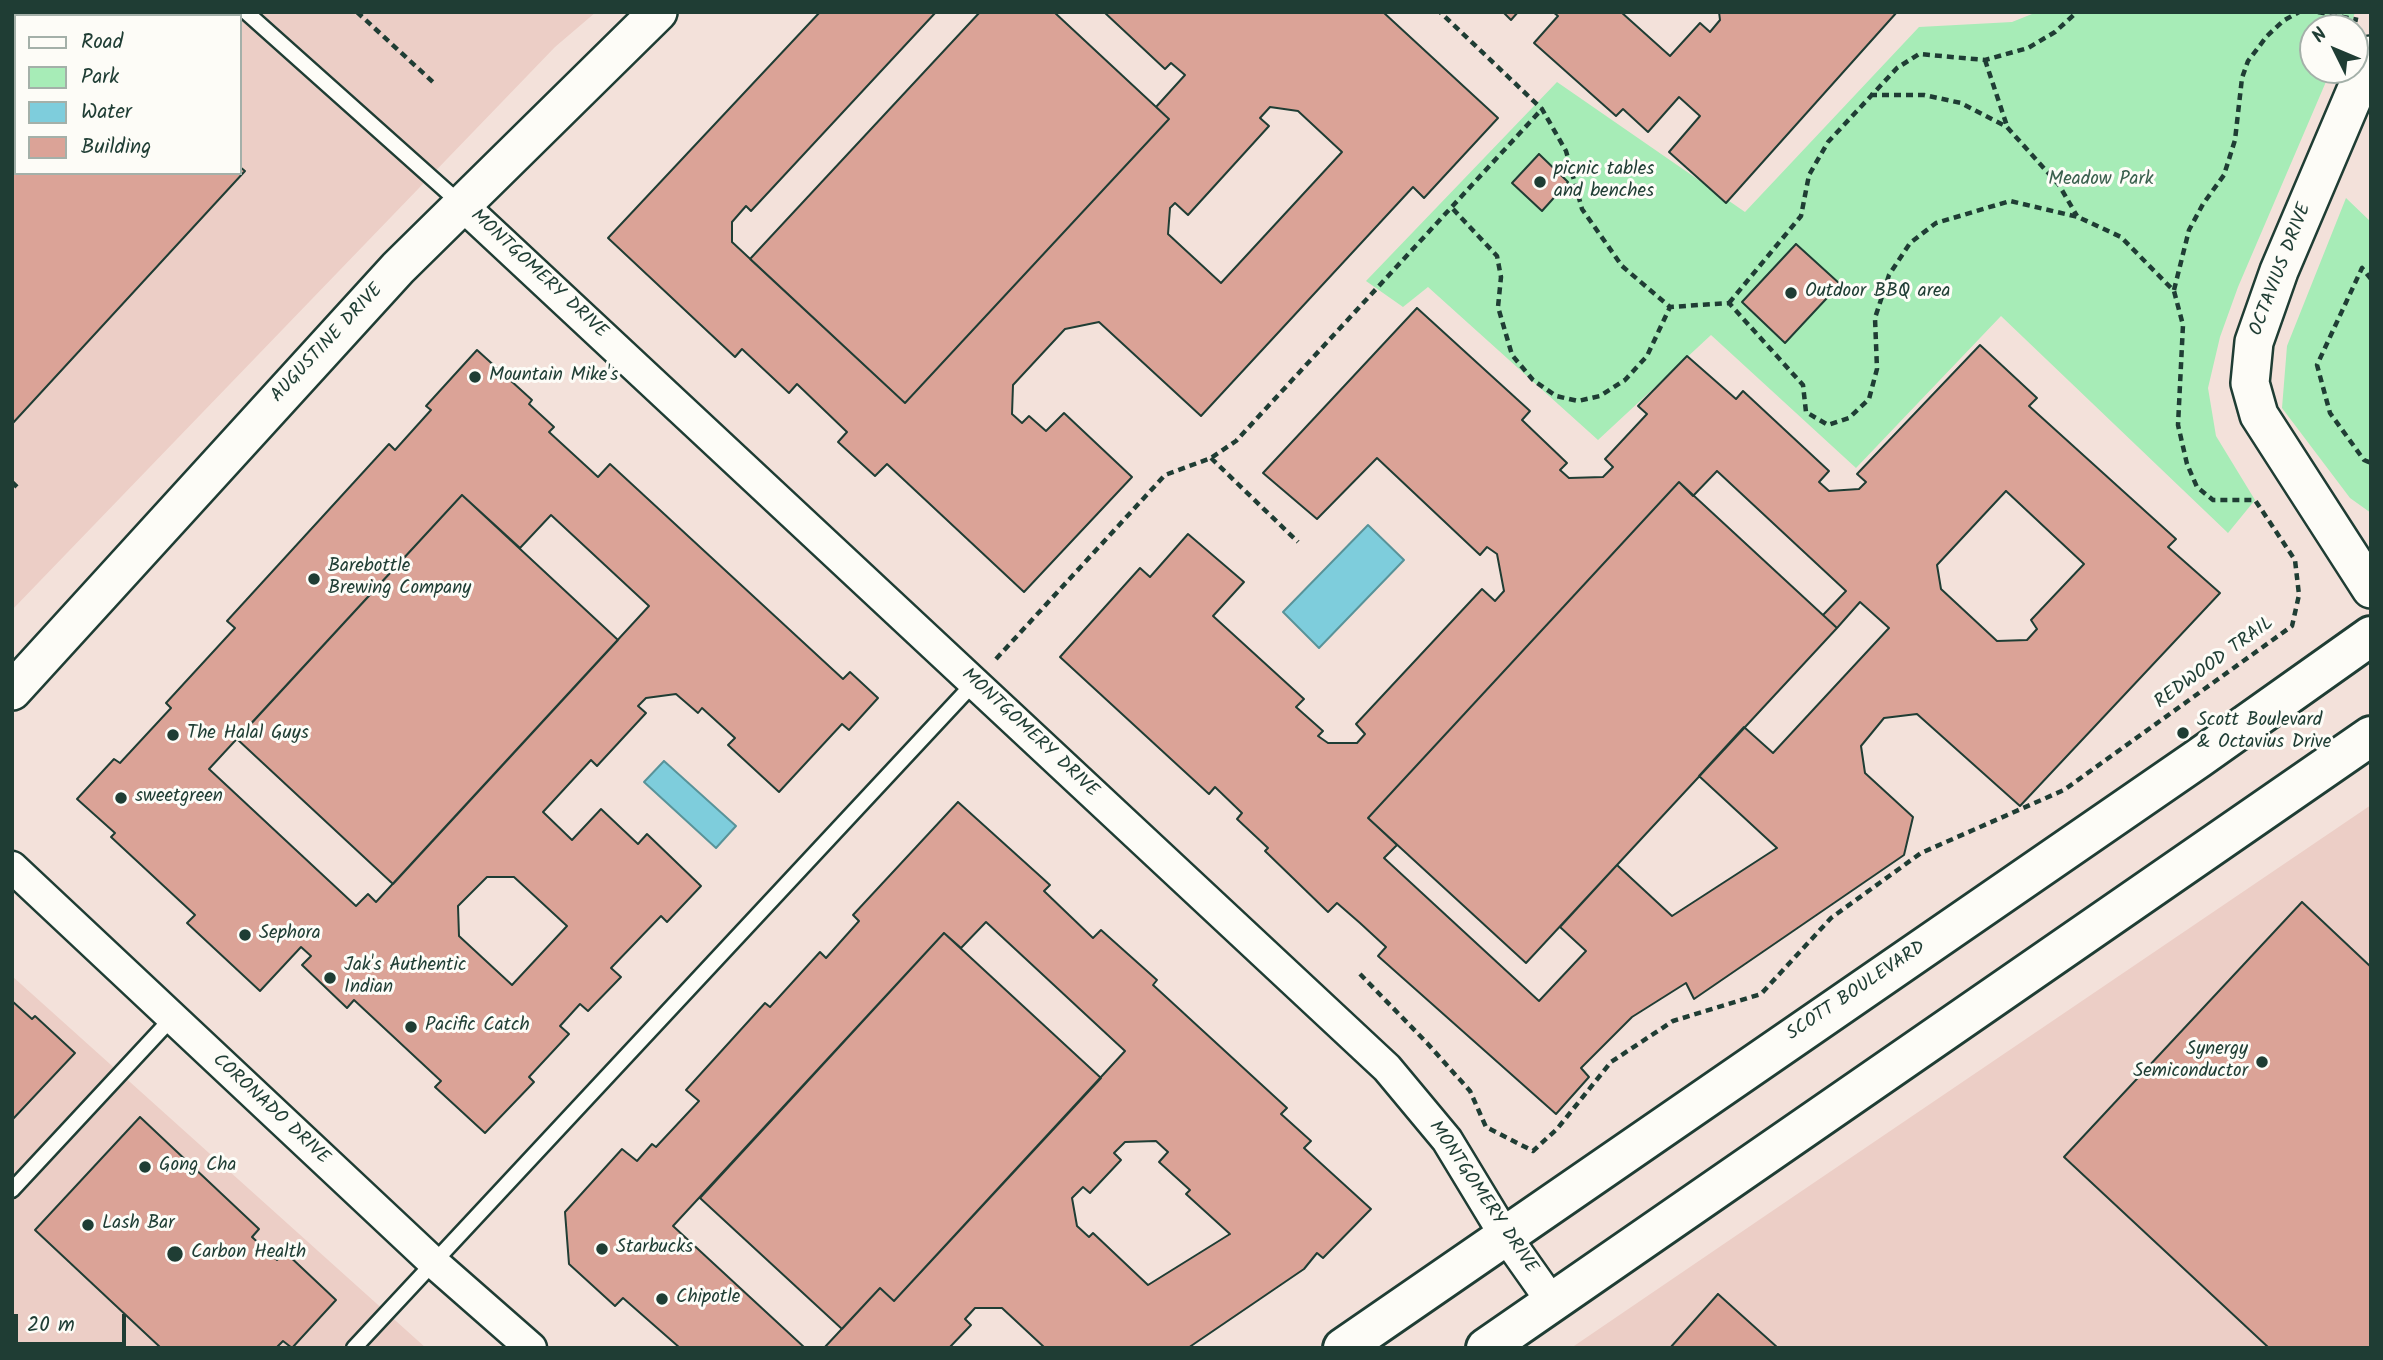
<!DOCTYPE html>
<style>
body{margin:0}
#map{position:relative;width:2383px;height:1360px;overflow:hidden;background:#f3e1da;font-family:Kalam,sans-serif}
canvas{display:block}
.frame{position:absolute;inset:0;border:14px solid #1f3d34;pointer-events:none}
.legend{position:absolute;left:14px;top:14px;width:228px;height:161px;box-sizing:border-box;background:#fdfcf7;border:2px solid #a4b0a9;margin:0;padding:9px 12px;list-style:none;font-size:21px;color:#1f3d34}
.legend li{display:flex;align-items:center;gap:14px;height:35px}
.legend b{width:35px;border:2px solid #a4b0a9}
.north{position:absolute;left:2299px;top:14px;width:70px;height:70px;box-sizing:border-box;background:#fdfcf7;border:2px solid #a4b0a9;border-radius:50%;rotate:313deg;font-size:19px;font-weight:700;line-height:28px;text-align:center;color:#1f3d34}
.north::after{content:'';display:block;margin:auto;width:24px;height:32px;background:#1f3d34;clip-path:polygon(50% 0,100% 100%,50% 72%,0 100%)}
.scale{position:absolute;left:14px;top:1314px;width:112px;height:32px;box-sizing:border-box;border:4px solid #1f3d34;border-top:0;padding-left:9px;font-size:21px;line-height:24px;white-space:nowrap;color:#1f3d34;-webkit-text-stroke:5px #fdfcf7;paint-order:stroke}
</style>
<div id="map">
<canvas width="2383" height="1360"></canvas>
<div class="frame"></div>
<ul class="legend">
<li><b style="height:9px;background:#fdfcf7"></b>Road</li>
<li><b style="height:19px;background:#a7ecb7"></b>Park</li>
<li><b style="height:19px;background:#7ecddc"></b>Water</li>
<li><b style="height:19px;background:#dba397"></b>Building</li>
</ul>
<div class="north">N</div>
<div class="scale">20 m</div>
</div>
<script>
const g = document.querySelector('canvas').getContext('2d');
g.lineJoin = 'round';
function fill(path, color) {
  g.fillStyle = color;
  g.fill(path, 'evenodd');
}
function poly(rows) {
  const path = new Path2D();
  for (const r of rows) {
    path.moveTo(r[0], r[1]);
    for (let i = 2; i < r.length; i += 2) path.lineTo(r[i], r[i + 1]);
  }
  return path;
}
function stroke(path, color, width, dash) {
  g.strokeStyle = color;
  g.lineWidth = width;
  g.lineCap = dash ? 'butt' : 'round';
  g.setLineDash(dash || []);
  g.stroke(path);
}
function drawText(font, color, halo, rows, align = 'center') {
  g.font = font + ' Kalam,sans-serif';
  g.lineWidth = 6;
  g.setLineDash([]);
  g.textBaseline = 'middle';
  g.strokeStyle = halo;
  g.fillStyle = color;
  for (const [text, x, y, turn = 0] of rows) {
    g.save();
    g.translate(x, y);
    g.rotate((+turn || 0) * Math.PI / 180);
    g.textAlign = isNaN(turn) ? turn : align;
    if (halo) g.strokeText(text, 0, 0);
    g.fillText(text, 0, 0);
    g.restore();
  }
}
const built = poly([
 [12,12,596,12,555,47,12,610],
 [16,16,240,16,240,173,16,173],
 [2371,805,2371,1348,1571,1348,1784,1203],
 [12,976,426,1348,12,1348]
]);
const green = poly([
 [2037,12,2355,12,2350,28,2313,28,2313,70,2331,70,2238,287,2220,337,2208,388,2216,436,2255,500,2228,533,2001,316,1856,468,1711,335,1598,440,1428,287,1403,307,1366,281,1557,82,1745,212,1919,27,2012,22],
 [2346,198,2371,222,2371,513,2350,498,2282,408,2287,346]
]);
const water = poly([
 [1368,525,1404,560,1319,648,1283,612,1368,525],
 [664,761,736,826,716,848,644,782,664,761]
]);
const building = poly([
 [12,12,119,12,122,16,16,16,16,173,240,173,240,167,245,171,12,424,12,12],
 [820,12,936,12,751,211,746,206,732,222,732,242,905,403,1169,119,1156,107,1185,75,1171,63,1165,69,1104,12,1383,12,1498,118,1424,198,1413,187,1201,416,1099,322,1065,329,1013,385,1012,414,1022,423,1029,416,1046,431,1064,413,1132,477,1024,592,887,464,875,476,838,442,847,432,797,384,789,393,742,349,735,357,608,238,820,12],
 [1270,107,1298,111,1342,152,1221,283,1168,234,1170,208,1175,203,1188,215,1269,126,1260,118,1270,107],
 [980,12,1054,12,1169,119,905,403,750,259,980,12],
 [1503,12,1518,12,1511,20,1503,12],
 [1553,12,1621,12,1670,56,1700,23,1710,32,1720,20,1719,12,1897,12,1726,203,1669,152,1700,116,1679,97,1648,132,1623,109,1616,116,1534,43,1558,16,1553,12],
 [1539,154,1568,182,1542,211,1512,183,1539,154],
 [1796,244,1840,284,1785,343,1742,302,1796,244],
 [1417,308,1530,411,1522,420,1567,463,1560,470,1569,478,1603,477,1613,467,1605,459,1647,414,1638,406,1687,356,1736,399,1743,391,1829,471,1819,482,1829,491,1859,489,1866,482,1857,474,1980,345,2037,398,2029,406,2176,539,2168,547,2220,593,2020,806,1917,714,1884,718,1861,746,1865,773,1913,817,1904,855,1694,999,1686,983,1632,1017,1581,1068,1589,1077,1556,1114,1378,956,1386,947,1360,923,1337,903,1328,912,1265,851,1268,848,1237,819,1242,813,1215,787,1209,794,1060,657,1140,568,1150,577,1188,534,1244,582,1213,616,1304,699,1296,707,1323,731,1318,736,1328,743,1357,743,1365,734,1356,724,1482,589,1495,601,1504,591,1497,554,1487,547,1480,555,1377,458,1317,519,1263,473,1417,308],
 [1717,471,1846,591,1823,615,1837,628,1860,602,1889,628,1773,753,1744,727,1699,776,1777,848,1672,916,1617,865,1560,927,1586,951,1539,1001,1384,858,1397,845,1368,818,1679,482,1693,496,1717,471],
 [2006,491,2084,564,2031,620,2037,629,2027,640,1997,641,1941,589,1937,565,2006,491],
 [477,350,532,400,529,404,554,427,549,432,598,477,610,464,843,679,850,672,878,698,849,730,842,724,779,792,728,745,735,738,702,708,698,713,676,694,646,698,638,706,646,713,597,766,591,760,543,812,572,840,601,809,638,844,647,834,701,886,667,922,661,916,611,968,621,977,588,1011,580,1004,560,1026,569,1034,529,1077,534,1082,485,1133,435,1087,441,1081,354,1000,347,1008,302,965,311,956,301,947,260,991,187,923,195,915,111,837,115,833,77,799,114,759,120,763,171,708,166,703,235,628,227,621,389,444,395,450,431,410,426,406,477,350],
 [462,495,520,548,551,515,649,606,376,902,368,894,356,906,209,769,462,495],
 [487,877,514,877,567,926,512,985,459,936,458,906,487,877],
 [1679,482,1837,628,1526,963,1368,818,1679,482],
 [462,495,618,640,393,884,237,739,462,495],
 [958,802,1050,885,1044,891,1093,938,1101,930,1157,980,1153,985,1287,1108,1281,1114,1311,1141,1304,1148,1371,1209,1323,1258,1317,1253,1304,1269,1188,1348,1045,1348,1002,1308,975,1308,965,1319,971,1325,949,1348,824,1348,880,1288,894,1301,1125,1051,986,922,961,948,944,933,673,1226,805,1348,680,1348,623,1298,615,1306,569,1264,565,1212,622,1149,637,1161,652,1144,656,1147,699,1101,686,1090,765,1003,770,1007,820,952,826,958,859,921,853,915,958,802],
 [1156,1141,1168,1152,1159,1162,1190,1190,1186,1194,1230,1234,1148,1285,1093,1233,1089,1237,1077,1226,1072,1198,1083,1187,1090,1193,1121,1160,1114,1153,1125,1142,1156,1141],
 [2302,902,2371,967,2371,1348,2269,1348,2064,1157,2302,902],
 [944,933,1101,1078,894,1301,880,1288,842,1329,700,1198,944,933],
 [12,1001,32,1019,35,1016,75,1053,12,1120,12,1001],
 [140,1117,259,1229,252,1237,277,1260,285,1252,336,1300,292,1348,283,1341,276,1348,161,1348,35,1230,140,1117],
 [1718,1294,1778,1348,1670,1348,1718,1294]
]);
const path = poly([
 [357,12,434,83],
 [2318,12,2358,20],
 [1985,60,2007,126],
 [1870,95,1924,95,1961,103,2007,127,2059,185,2077,216],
 [1453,209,1497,256,1501,277,1498,307,1512,355,1533,380,1556,396,1578,401,1600,396,1625,380,1647,356,1670,307],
 [2371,279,2362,268,2317,365,2330,413,2364,460,2371,463],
 [2174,290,2189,230,2203,204,2224,175,2235,140,2242,78,2248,61,2267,36,2283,21,2299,12],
 [1729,303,1801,216,1809,175,1828,142,1897,68,1919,54,1985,60,2028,48,2055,32,2077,12],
 [1211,458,1298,542],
 [12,482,20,490],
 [996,659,1165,475,1211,458,1236,441,1542,109],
 [1360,974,1427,1043,1470,1091,1486,1127,1533,1151,1557,1129,1611,1062,1673,1021,1761,994,1831,918,1921,853,2064,790,2292,626,2299,595,2295,560,2255,500,2213,500,2197,487,2187,464,2178,425,2183,325,2174,291,2121,237,2078,217,2010,201,1936,223,1910,243,1889,275,1875,318,1877,369,1869,399,1849,418,1828,425,1806,412,1803,385,1729,303,1670,307,1622,266,1582,209,1566,151,1542,109,1440,12]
]);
const service = poly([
 [246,12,461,204],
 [12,1190,172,1018],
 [354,1348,974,683]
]);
const minor = poly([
 [461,204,1387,1068,1447,1140,1504,1234,1552,1302],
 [12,867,433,1262,531,1348]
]);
const tertiary = poly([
 [2371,55,2279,271,2254,342,2250,383,2259,415,2371,589],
 [12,691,398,268,658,12]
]);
const primary = poly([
 [1343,1348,2199,758,2371,636],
 [1486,1348,2371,736]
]);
const markers = [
 [1540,182,7,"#1f3d34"],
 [1791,293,7,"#1f3d34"],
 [475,377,7,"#1f3d34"],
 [314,579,7,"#1f3d34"],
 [2183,733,7,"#1f3d34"],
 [173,735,7,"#1f3d34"],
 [121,798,7,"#1f3d34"],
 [245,935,7,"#1f3d34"],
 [330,978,7,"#1f3d34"],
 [411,1027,7,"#1f3d34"],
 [2262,1062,7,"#1f3d34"],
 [145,1167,7,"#1f3d34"],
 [88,1225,7,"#1f3d34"],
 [602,1249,7,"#1f3d34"],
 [175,1254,9,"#1f3d34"],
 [662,1299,7,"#1f3d34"]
];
const poiNames = [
 ["picnic tables",1554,171],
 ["and benches",1554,193],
 ["Outdoor BBQ area",1805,293],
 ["Mountain Mike's",489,377],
 ["Barebottle",328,568],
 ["Brewing Company",328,590],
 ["Scott Boulevard",2197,722],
 ["& Octavius Drive",2197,744],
 ["The Halal Guys",187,735],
 ["sweetgreen",135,798],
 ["Sephora",259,935],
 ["Jak's Authentic",344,967],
 ["Indian",344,989],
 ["Pacific Catch",425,1027],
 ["Synergy",2248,1051,"right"],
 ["Semiconductor",2248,1073,"right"],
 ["Gong Cha",159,1167],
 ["Lash Bar",102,1225],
 ["Starbucks",616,1249],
 ["Carbon Health",191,1254],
 ["Chipotle",676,1299]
];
const parkNames = [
 ["Meadow Park",2101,181]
];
const streetNames = [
 ["OCTAVIUS DRIVE",2282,270,-69],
 ["MONTGOMERY DRIVE",538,275,43],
 ["AUGUSTINE DRIVE",328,344,-47],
 ["REDWOOD TRAIL",2215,664,-36],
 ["MONTGOMERY DRIVE",1029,734,43],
 ["SCOTT BOULEVARD",1857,992,-34],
 ["CORONADO DRIVE",270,1110,43],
 ["MONTGOMERY DRIVE",1482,1198,56]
];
fill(built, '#eccec6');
fill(green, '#a7ecb7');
fill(water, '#7ecddc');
stroke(water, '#589399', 2);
fill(building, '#dba397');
stroke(building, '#1f3d34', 2);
stroke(service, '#1f3d34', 19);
stroke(minor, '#1f3d34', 35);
stroke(tertiary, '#1f3d34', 42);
stroke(primary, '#1f3d34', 44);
stroke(path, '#1f3d34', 4.5, [7, 5]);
stroke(service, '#fdfcf7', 14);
stroke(minor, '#fdfcf7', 30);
stroke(tertiary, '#fdfcf7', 37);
stroke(primary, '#fdfcf7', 38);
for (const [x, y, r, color] of markers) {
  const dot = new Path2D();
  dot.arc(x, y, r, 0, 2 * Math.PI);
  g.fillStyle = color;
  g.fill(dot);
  stroke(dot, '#fdfcf7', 2.5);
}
drawText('19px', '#1f3d34', '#fdfcf7', poiNames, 'left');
drawText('19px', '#3a604e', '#fdfcf7', parkNames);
drawText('19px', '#1f3d34', '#fdfcf7', streetNames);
</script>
